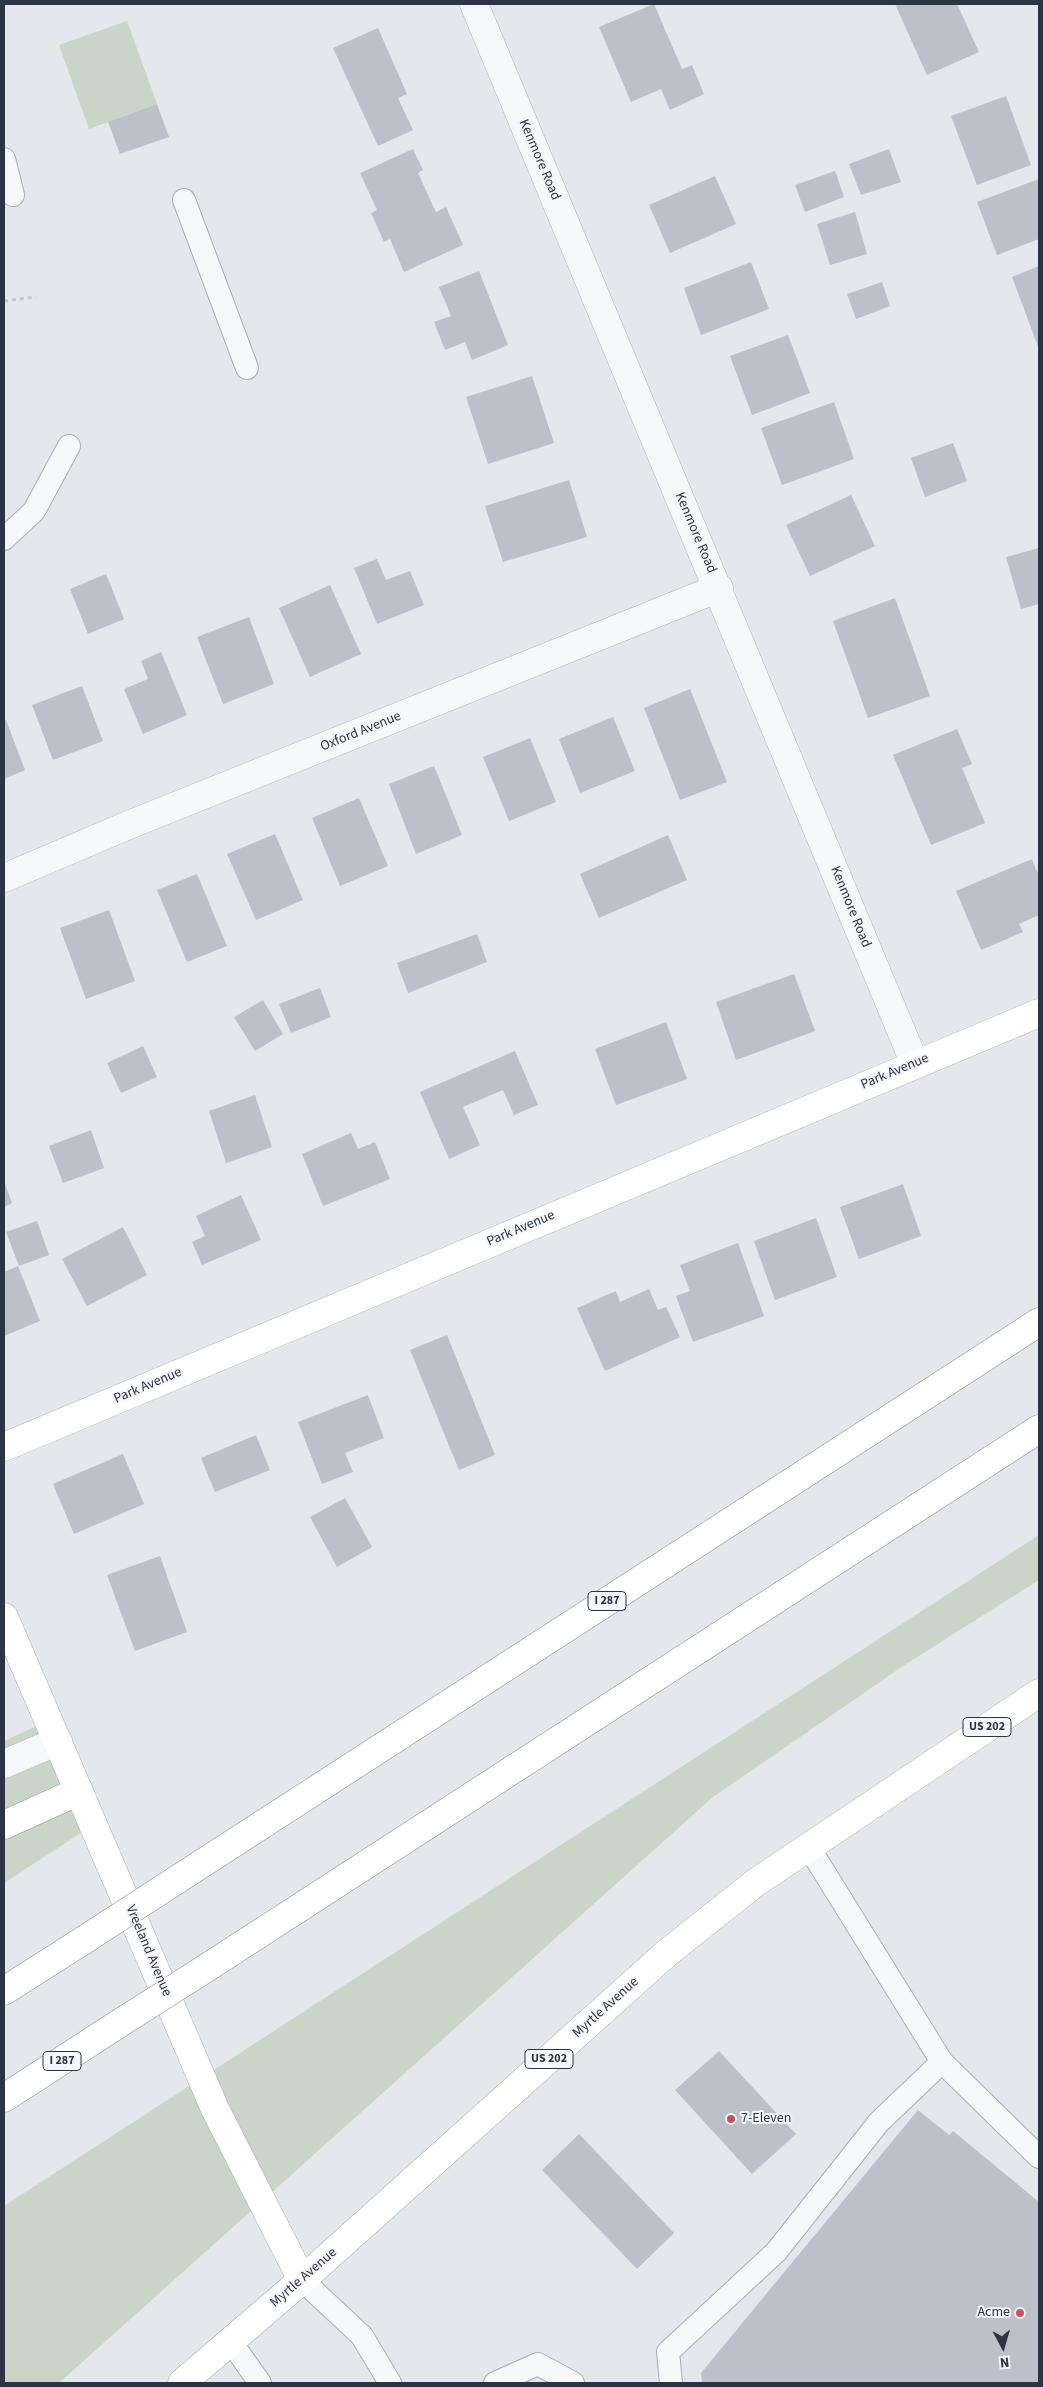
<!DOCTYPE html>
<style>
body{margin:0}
#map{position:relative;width:1043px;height:2387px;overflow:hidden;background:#e4e7eb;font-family:"Source Sans 3",sans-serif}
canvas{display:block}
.frame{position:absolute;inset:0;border:5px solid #2d3443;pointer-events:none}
.north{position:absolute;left:978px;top:2322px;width:50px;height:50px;-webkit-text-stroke:4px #f4f6f9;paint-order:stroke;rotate:174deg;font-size:14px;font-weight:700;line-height:20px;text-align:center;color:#2d3443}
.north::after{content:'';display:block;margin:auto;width:18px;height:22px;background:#2d3443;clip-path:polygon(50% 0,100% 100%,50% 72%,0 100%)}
</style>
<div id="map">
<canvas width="1043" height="2387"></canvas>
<div class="frame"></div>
<div class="north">N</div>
</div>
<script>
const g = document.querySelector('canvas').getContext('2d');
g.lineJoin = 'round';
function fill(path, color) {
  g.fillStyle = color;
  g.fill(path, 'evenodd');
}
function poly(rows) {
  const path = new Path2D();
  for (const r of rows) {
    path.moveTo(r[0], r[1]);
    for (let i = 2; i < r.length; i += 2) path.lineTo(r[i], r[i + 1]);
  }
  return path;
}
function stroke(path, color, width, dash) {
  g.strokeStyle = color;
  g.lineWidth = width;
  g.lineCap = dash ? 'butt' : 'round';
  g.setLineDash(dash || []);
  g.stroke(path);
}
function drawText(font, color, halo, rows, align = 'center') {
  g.font = font + ' "Source Sans 3",sans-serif';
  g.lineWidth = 4;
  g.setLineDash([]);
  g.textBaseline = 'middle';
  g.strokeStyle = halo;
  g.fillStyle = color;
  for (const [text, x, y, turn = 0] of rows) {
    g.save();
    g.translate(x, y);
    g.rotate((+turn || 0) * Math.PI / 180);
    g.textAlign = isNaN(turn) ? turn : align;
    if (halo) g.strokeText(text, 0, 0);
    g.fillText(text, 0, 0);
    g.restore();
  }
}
const green = poly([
 [127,21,157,104,89,129,59,45],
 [1039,1535,1039,1580,906,1664,713,1797,59,2383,4,2383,4,2206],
 [48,1721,93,1825,4,1883,4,1741]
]);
const building = poly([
 [654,4,682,69,692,65,704,94,670,110,661,89,631,102,599,27],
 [895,4,957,4,979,52,927,75],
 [378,28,407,94,398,98,413,130,378,146,333,48],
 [1006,96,1031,165,977,185,951,116],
 [157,104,169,137,120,154,108,122],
 [413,149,423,170,418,173,436,212,446,207,463,245,404,272,390,239,384,242,371,213,377,210,360,173],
 [889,149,901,182,861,195,849,164],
 [835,171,844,197,805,212,795,185],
 [715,176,736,224,670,253,649,205],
 [1039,179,1039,239,997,255,977,202],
 [855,212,867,254,830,265,817,224],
 [751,262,769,309,701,335,684,288],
 [1039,266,1039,349,1012,277],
 [479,271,508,345,472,360,465,342,445,350,434,322,451,316,439,287],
 [882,282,890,306,856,319,847,294],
 [788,335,810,393,752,415,730,356],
 [532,376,554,443,488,464,466,397],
 [834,402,854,459,782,485,761,428],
 [953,443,967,481,925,497,911,458],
 [569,480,587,537,503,562,485,506],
 [851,495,875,546,810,576,786,525],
 [1039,548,1039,604,1021,609,1006,557],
 [377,559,386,580,410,571,424,605,377,624,354,568],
 [106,574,124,619,88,634,70,589],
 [330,585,361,654,310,677,279,608],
 [895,598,930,696,868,718,833,621],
 [249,617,274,684,223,704,197,637],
 [161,652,187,715,143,734,124,689,148,679,141,661],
 [82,686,103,741,53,760,32,705],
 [690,689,727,782,680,800,644,708],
 [613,717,635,771,580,793,559,739],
 [6,720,25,770,4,779,4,721],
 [957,729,972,764,962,768,985,823,931,845,893,755],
 [530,738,556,802,509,821,483,757],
 [434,766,462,835,416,854,389,784],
 [359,798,388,866,340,886,312,818],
 [275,834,303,900,256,920,227,854],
 [668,835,687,880,599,918,580,874],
 [1032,859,1037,872,1039,871,1039,915,1019,924,1023,932,981,950,956,891],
 [197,874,227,946,187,962,157,890],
 [109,910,135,981,86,999,60,928],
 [477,934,487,962,408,993,397,963],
 [794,974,815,1031,736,1060,716,1002],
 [320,988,331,1017,291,1033,279,1004],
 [263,1000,283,1034,255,1051,234,1017],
 [666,1022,687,1079,616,1105,595,1049],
 [143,1046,157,1077,121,1093,107,1063],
 [515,1051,538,1105,514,1115,503,1090,463,1107,480,1145,449,1159,420,1092],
 [255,1095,272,1147,226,1163,209,1111],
 [91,1130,104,1168,63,1183,49,1146],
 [351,1133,358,1149,375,1142,390,1179,323,1206,302,1154],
 [4,1181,12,1203,4,1207],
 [903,1184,921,1236,859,1259,840,1207],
 [241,1195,261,1240,202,1265,192,1242,205,1236,196,1216],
 [816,1218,837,1277,775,1300,754,1241],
 [37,1221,49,1255,19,1266,6,1232],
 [123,1227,147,1275,87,1306,62,1259],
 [738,1243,764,1316,693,1342,676,1296,690,1291,680,1265],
 [18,1266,40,1321,4,1336,4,1272],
 [649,1289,658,1310,666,1307,680,1337,605,1371,577,1308,616,1291,620,1302],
 [447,1335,495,1455,459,1470,410,1350],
 [368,1395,384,1438,345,1453,353,1472,322,1484,298,1422],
 [256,1435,270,1470,215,1492,201,1458],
 [123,1454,144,1504,74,1534,53,1484],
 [345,1498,372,1547,337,1567,310,1517],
 [160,1556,187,1632,135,1651,107,1575],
 [719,2051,796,2134,752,2174,675,2090],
 [918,2110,949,2135,953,2131,1039,2202,1039,2383,702,2383,701,2373],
 [579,2134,674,2233,637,2269,542,2170]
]);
const path = poly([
 [4,301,36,297]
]);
const lane = poly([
 [4,159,13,195],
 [184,200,247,368],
 [4,539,34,511,69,446],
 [808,1846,942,2062,1039,2157],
 [302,2280,362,2336,390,2383],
 [231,2342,260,2383],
 [495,2383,538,2364,573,2383],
 [671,2383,668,2352,776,2252,879,2122,942,2062]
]);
const street = poly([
 [474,4,915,1064],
 [4,878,131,824,719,588],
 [4,1764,58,1741]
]);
const secondary = poly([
 [4,1447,1039,1013],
 [4,1617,215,2109,302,2280]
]);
const primary = poly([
 [182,2383,302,2280,667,1953,755,1883,1039,1693]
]);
const highway = poly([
 [4,1825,79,1791],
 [175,1881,1039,1322],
 [211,1965,1039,1429],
 [4,1991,84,1940],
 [4,2098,120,2023]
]);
const highwayBridge = poly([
 [84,1940,175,1881],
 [120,2023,211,1965]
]);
const markers = [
 [731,2119,5,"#c85261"],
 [1020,2313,5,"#c85261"]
];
const shields = [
 [607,1601,38],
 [987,1727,48],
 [549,2059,48],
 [62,2061,38]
];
const shieldNames = [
 ["I 287",607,1601],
 ["US 202",987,1727],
 ["US 202",549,2059],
 ["I 287",62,2061]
];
const streetNames = [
 ["Kenmore Road",539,160,67],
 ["Kenmore Road",695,533,67],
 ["Oxford Avenue",361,732,-22],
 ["Kenmore Road",850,907,68],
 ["Park Avenue",895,1072,-23],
 ["Park Avenue",521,1229,-23],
 ["Park Avenue",148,1386,-23],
 ["Vreeland Avenue",148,1951,67],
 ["Myrtle Avenue",606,2008,-42],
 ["Myrtle Avenue",304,2278,-41]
];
const poiNames = [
 ["7-Eleven",741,2119],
 ["Acme",1010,2313,"right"]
];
fill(green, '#c9d5c6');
fill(building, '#bcc0c8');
stroke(lane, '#a9aeb5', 24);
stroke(street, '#a9aeb5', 29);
stroke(secondary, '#a9aeb5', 29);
stroke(primary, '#a4abb6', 29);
stroke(highway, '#8d94a1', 29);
stroke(path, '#c2c5ca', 3, [4, 4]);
stroke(lane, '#f7f8fa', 22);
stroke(street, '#f7f8fa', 28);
stroke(secondary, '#fff', 28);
stroke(primary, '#fff', 28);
stroke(highway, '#fff', 28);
stroke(highwayBridge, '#8d94a1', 29, []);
stroke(highwayBridge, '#fff', 28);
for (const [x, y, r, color] of markers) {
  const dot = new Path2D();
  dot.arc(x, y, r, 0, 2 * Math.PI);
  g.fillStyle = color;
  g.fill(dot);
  stroke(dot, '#f4f6f9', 2);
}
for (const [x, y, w] of shields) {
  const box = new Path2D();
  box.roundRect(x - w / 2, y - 9.5, w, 19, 4);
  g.fillStyle = '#f4f6f9';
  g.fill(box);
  stroke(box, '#2d3443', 1);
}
drawText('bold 12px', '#2d3443', null, shieldNames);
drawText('14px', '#2d3443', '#f4f6f9', streetNames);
drawText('14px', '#2d3443', '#f4f6f9', poiNames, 'left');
</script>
